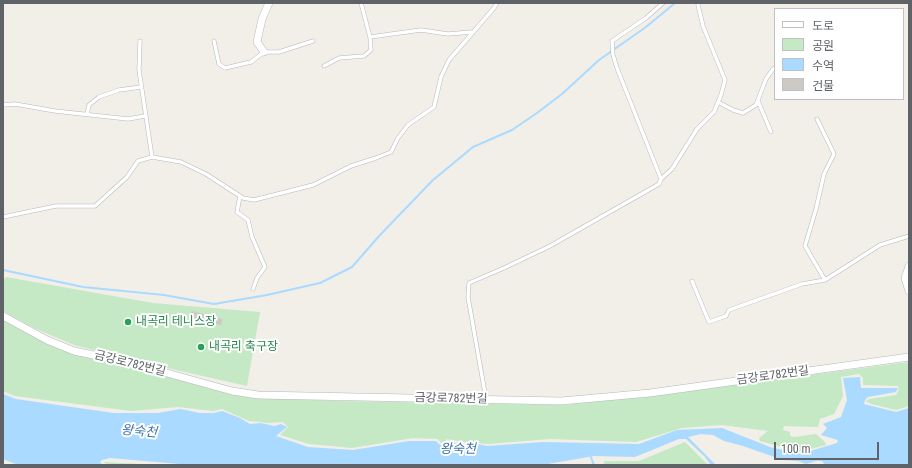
<!DOCTYPE html>
<meta charset="utf-8">
<style>
body{margin:0}
#map{position:relative;width:912px;height:468px;overflow:hidden;background:#f1efe8;font-family:"Roboto Condensed","Noto Sans KR",sans-serif}
canvas{display:block}
.frame{position:absolute;inset:0;border:4px solid #5f6368;pointer-events:none}
.legend{position:absolute;left:774px;top:8px;width:130px;height:92px;box-sizing:border-box;background:#fff;border:1px solid #bfc1c3;margin:0;padding:5px 7px;list-style:none;font-size:12px;color:#5f6368}
.legend li{display:flex;align-items:center;gap:8px;height:20px}
.legend b{width:20px;border:1px solid #bfc1c3}
.scale{position:absolute;left:774px;top:442px;width:105px;height:18px;box-sizing:border-box;border:2px solid #5f6368;border-top:0;padding-left:5px;font-size:12px;line-height:14px;white-space:nowrap;color:#5f6368;-webkit-text-stroke:3px #fff;paint-order:stroke}
</style>
<div id="map">
<canvas width="912" height="468"></canvas>
<div class="frame"></div>
<ul class="legend">
<li><b style="height:5px;background:#fff"></b>도로</li>
<li><b style="height:11px;background:#c5e8c5"></b>공원</li>
<li><b style="height:11px;background:#aadaff"></b>수역</li>
<li><b style="height:11px;background:#cccac5"></b>건물</li>
</ul>
<div class="scale">100 m</div>
</div>
<script>
const g = document.querySelector('canvas').getContext('2d');
g.lineJoin = 'round';
function fill(path, color) {
  g.fillStyle = color;
  g.fill(path, 'evenodd');
}
function poly(rows) {
  const path = new Path2D();
  for (const r of rows) {
    path.moveTo(r[0], r[1]);
    for (let i = 2; i < r.length; i += 2) path.lineTo(r[i], r[i + 1]);
  }
  return path;
}
function stroke(path, color, width, dash) {
  g.strokeStyle = color;
  g.lineWidth = width;
  g.lineCap = dash ? 'butt' : 'round';
  g.setLineDash(dash || []);
  g.stroke(path);
}
function drawText(font, color, halo, rows, align = 'center') {
  g.font = font + ' "Roboto Condensed","Noto Sans KR",sans-serif';
  g.lineWidth = 4;
  g.setLineDash([]);
  g.textBaseline = 'middle';
  g.strokeStyle = halo;
  g.fillStyle = color;
  for (const [text, x, y, turn = 0] of rows) {
    g.save();
    g.translate(x, y);
    g.rotate((+turn || 0) * Math.PI / 180);
    g.textAlign = isNaN(turn) ? turn : align;
    if (halo) g.strokeText(text, 0, 0);
    g.fillText(text, 0, 0);
    g.restore();
  }
}
const green = poly([
 [6,277,153,303,260,312,247,386,145,363,74,345,34,328,3,311,3,281],
 [3,319,65,351,254,397,340,401,564,405,673,393,909,362,909,406,896,410,871,404,866,401,869,399,896,395,899,389,898,386,863,385,863,378,859,374,841,377,843,396,834,414,820,419,818,427,784,426,783,430,790,432,790,436,794,437,816,434,825,442,826,445,800,452,760,441,759,438,768,431,722,425,682,428,636,442,550,439,488,444,465,442,447,439,445,443,441,443,438,439,413,438,352,448,309,444,280,435,288,427,283,422,268,423,249,421,222,409,213,411,178,407,131,411,15,396,3,391],
 [685,442,708,465,604,465,604,461,639,461],
 [104,462,158,465,106,465]
]);
const water = poly([
 [860,377,861,388,898,388,896,392,868,397,865,400,864,404,896,412,909,408,909,465,825,465,822,461,816,461,806,464,798,461,783,460,743,446,724,441,713,435,701,434,688,437,716,465,711,465,704,456,686,439,679,439,635,457,594,456,542,465,449,465,445,464,443,465,191,465,110,458,102,460,100,462,103,465,18,465,3,459,3,394,16,399,114,413,158,413,180,409,200,413,214,413,222,411,240,418,250,424,261,423,274,426,281,424,287,427,276,436,308,447,353,450,409,441,436,441,440,445,447,445,448,441,463,445,478,444,487,446,543,442,639,444,677,430,722,428,770,447,800,454,837,443,838,440,821,435,827,428,823,424,841,417,847,400,843,378]
]);
const stream = poly([
 [3,270,83,287,164,295,214,304,267,295,320,283,352,267,380,235,433,180,473,147,512,130,537,113,562,94,599,60,646,27,675,3],
 [590,455,594,465]
]);
const building = poly([
 [192,311,222,319,221,325,190,317,192,311]
]);
const lane = poly([
 [370,37,421,30,448,34,472,32],
 [140,41,139,70,152,157],
 [214,41,219,64,225,68,251,62,264,52,279,52,313,41],
 [324,66,339,58,364,56,371,50,370,37,361,3],
 [758,101,771,132],
 [718,102,733,110,743,113,756,105,766,79,773,69,775,68],
 [3,105,15,104,55,111,128,119,145,116],
 [87,114,89,105,99,97,119,90,141,87],
 [817,119,834,154,824,174,816,209,805,246,825,280],
 [661,179,672,169,697,129,714,112,721,95,725,80,703,26,698,5],
 [240,196,237,212,248,220,252,237,265,267,257,278,253,289],
 [3,217,56,206,95,206,127,177,138,161,152,157,181,162,206,174,243,198,254,200,313,185,351,166,376,158,391,152,398,138,408,125,434,107,441,77,449,60,494,8,497,3],
 [692,281,709,322,726,316,729,310,802,284,825,280,880,245,909,236],
 [486,399,468,297,469,283,504,268,550,246,659,184,661,179,617,68,613,55,612,41,646,18,663,3]
]);
const street = poly([
 [264,52,257,42,262,19,269,3],
 [909,266,905,278,909,291],
 [3,316,47,340,74,351,127,362,232,391,258,395,561,401,650,393,909,357]
]);
const markers = [
 [128,322,4,"#2e9e5b"],
 [201,347,4,"#2e9e5b"]
];
const leisureNames = [
 ["내곡리 테니스장",136,322],
 ["내곡리 축구장",209,347]
];
const streetNames = [
 ["금강로782번길",130,364,14],
 ["금강로782번길",773,376,-8],
 ["금강로782번길",451,399,1]
];
const waterNames = [
 ["왕숙천",139,432,5],
 ["왕숙천",458,450]
];
fill(green, '#c5e8c5');
fill(water, '#aadaff');
stroke(stream, '#aadaff', 2);
fill(building, '#cccac5');
stroke(building, '#d6d1c6', 1);
stroke(lane, '#b5b8bc', 4.5);
stroke(street, '#b5b8bc', 8);
stroke(lane, '#fff', 3.5);
stroke(street, '#fff', 7);
for (const [x, y, r, color] of markers) {
  const dot = new Path2D();
  dot.arc(x, y, r, 0, 2 * Math.PI);
  g.fillStyle = color;
  g.fill(dot);
  stroke(dot, '#fff', 1.5);
}
drawText('12px', '#27864d', '#fff', leisureNames, 'left');
drawText('12px', '#5f6368', '#fff', streetNames);
drawText('italic 13px', '#4174aa', '#fff', waterNames);
</script>
